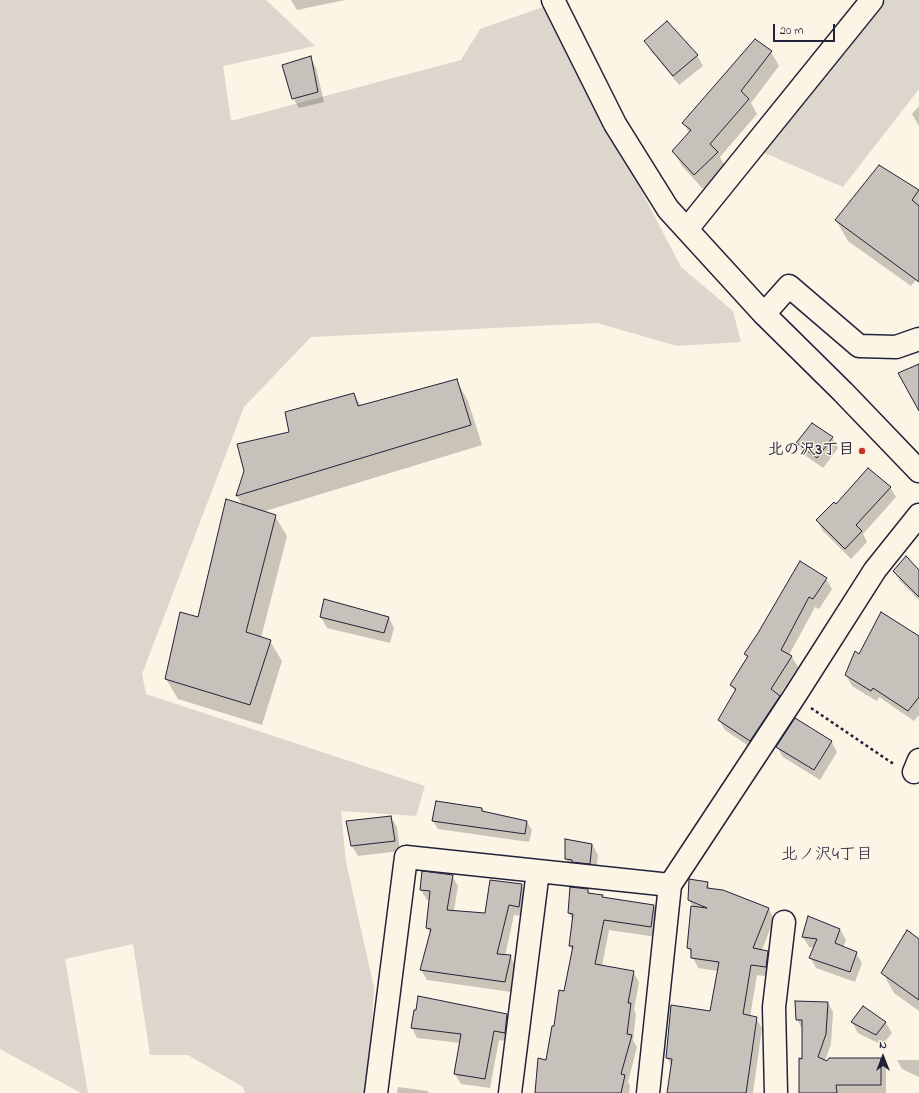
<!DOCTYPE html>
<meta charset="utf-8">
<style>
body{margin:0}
#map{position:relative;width:919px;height:1093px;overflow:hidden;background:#fcf5e5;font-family:"Indie Flower",sans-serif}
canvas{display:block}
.north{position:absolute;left:863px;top:1037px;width:40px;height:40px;-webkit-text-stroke:3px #fcf5e5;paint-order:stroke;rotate:0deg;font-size:11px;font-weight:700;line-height:16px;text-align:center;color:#22223b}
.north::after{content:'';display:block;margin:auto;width:14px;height:18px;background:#22223b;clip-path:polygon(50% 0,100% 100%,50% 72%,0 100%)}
.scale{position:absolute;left:773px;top:24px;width:62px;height:18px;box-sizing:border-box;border:2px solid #22223b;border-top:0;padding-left:5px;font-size:12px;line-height:14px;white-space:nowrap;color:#22223b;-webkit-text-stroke:3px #fcf5e5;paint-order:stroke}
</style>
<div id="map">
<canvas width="919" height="1093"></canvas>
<div class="north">N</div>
<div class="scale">20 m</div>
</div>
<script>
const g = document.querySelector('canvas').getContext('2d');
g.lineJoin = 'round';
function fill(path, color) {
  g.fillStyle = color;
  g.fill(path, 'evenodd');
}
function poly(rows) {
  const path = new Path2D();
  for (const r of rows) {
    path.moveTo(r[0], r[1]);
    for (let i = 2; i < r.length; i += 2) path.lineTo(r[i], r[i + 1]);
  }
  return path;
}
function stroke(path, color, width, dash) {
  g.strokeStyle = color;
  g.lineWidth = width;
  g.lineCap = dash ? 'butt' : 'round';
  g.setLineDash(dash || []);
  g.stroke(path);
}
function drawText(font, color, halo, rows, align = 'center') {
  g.font = font + ' "Indie Flower","Klee One",sans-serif';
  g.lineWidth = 3;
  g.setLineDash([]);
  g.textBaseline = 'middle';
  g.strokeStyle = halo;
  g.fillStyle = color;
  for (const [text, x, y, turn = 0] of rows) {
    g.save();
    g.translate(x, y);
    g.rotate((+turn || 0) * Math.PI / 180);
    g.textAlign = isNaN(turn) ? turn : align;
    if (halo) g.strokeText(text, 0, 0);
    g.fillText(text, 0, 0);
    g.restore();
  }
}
const green = poly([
 [0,0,266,0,315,46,223,66,231,121,461,60,480,29,546,6,568,50,681,267,733,311,741,342,677,346,597,323,311,337,244,407,142,674,146,694,425,786,416,816,341,811,346,862,374,988,368,1093,245,1093,243,1087,188,1055,150,1055,133,944,65,959,88,1093,81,1093,0,1049],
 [886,0,919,0,919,89,843,187,760,151]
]);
const shadow = poly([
 [291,0,345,0,297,10],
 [645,41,697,55,703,66,679,85,651,51],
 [771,52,779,66,751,103,757,114,720,157,726,168,703,189,682,166,673,151,689,133,684,123],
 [310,57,316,68,324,102,299,108,293,98],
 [919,106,919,126,912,114],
 [879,167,919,191,919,281,917,279,911,286,848,241,836,220],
 [456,380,468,401,482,445,262,512,275,516,287,536,261,638,270,641,282,661,262,725,178,699,166,679,199,619,243,506,237,496,245,471,290,432,354,394,361,406],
 [832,438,838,448,823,468,803,454,797,443],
 [890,487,896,497,863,534,867,542,851,559,823,531,817,520,836,505],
 [894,571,919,571,919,600,900,581],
 [826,579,832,589,819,609,815,607,789,655,792,657,798,667,779,696,785,707,756,751,725,730,719,720,735,691,731,685,748,659,745,654],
 [321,617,389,618,394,628,390,643,327,628],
 [919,637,919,715,914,721,879,697,877,701,852,686,846,675,860,655],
 [831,741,837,752,820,780,783,757,777,747],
 [482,809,484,812,527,822,532,830,529,842,438,829,433,821],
 [391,817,397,827,400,851,358,856,352,846],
 [592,844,598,855,596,874,572,869,566,859],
 [452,876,458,886,454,911,485,914,521,885,527,895,525,916,514,915,505,956,510,956,516,967,511,992,427,980,421,970,431,935,427,928,430,900,427,900,421,890],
 [707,883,711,890,769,909,774,919,762,950,767,952,773,962,771,977,757,975,750,1017,756,1018,762,1028,753,1093,668,1093,672,1067,667,1058,672,1006,711,1012,718,971,698,968,688,947,694,908,689,900],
 [571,888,588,890,590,894,603,896,604,899,654,906,660,916,656,937,609,930,602,966,633,972,639,982,634,1010,636,1014,633,1040,637,1047,628,1082,630,1086,629,1093,536,1093,547,1061,554,1027,565,992,573,952,570,946,573,921,569,913],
 [840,929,846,940,843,948,856,953,862,963,855,982,816,968,810,957,814,948,809,947,803,937],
 [919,941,919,1011,894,993,883,973],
 [828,1003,833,1012,831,1044,825,1061,881,1059,886,1069,886,1093,800,1093,803,1060,802,1029,797,1019],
 [863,1007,886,1023,892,1033,882,1045,858,1033,852,1022],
 [507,1014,512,1024,510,1042,499,1040,490,1088,461,1084,455,1074,461,1043,417,1038,412,1028],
 [897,1060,919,1060,919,1077,902,1069],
 [398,1087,428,1091,429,1093,397,1093]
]);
const building = poly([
 [667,21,698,55,673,76,644,41,667,21],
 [755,39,772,51,741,91,749,99,710,144,718,152,694,175,672,151,691,130,682,123,755,39],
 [311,56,318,92,292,99,282,65,311,56],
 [879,165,919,190,912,200,919,206,919,282,835,220,879,165],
 [919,364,919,411,898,373,919,364],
 [457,379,471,425,236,496,244,471,237,444,289,432,285,412,354,393,358,406,457,379],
 [812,423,833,437,817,458,796,443,812,423],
 [868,468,891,487,856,525,862,531,845,549,816,520,834,502,836,504,868,468],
 [226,499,276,515,246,632,271,640,250,705,165,679,180,612,198,617,226,499],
 [906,556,919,570,919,597,893,571,906,556],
 [800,561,827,578,813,599,809,597,781,650,792,656,771,689,780,696,750,741,718,720,736,689,730,685,748,656,744,654,758,633,800,561],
 [324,599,389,617,384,633,320,617,324,599],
 [881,612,919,636,919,697,908,711,873,688,871,691,845,675,855,651,859,654,881,612],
 [795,718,832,741,814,770,776,747,795,718],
 [436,801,482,808,482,811,527,821,525,834,432,821,436,801],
 [391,816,395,841,351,846,346,821,391,816],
 [565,839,592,844,590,864,572,862,572,860,565,859,565,839],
 [422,871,453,875,447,910,485,913,490,880,522,884,519,907,509,905,497,954,511,955,505,982,420,970,431,929,426,928,430,891,420,890,422,871],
 [689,879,708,882,707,888,723,890,769,908,753,948,768,951,766,967,751,965,743,1014,757,1017,746,1093,667,1093,672,1059,666,1058,671,1005,710,1011,719,962,691,958,691,949,687,948,691,906,707,908,688,900,689,879],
 [570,887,588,889,588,893,603,895,602,897,654,905,651,927,604,920,595,964,634,971,628,1003,631,1003,627,1034,632,1035,621,1074,625,1075,621,1093,535,1093,538,1058,546,1060,552,1026,554,1026,559,990,564,991,573,946,569,946,573,914,568,913,570,887],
 [808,916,840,929,835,943,857,952,850,972,809,958,817,939,802,937,808,916],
 [907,930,919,939,919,1000,881,973,907,930],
 [418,996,507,1014,505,1033,494,1031,485,1079,454,1074,461,1034,411,1028,414,1010,416,1010,418,996],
 [795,1001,828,1002,826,1034,818,1057,827,1061,829,1058,881,1058,881,1085,836,1085,837,1093,799,1093,799,1058,802,1059,802,1020,796,1020,795,1001],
 [863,1006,886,1022,876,1035,851,1022,863,1006]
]);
const path = poly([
 [811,708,895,765]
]);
const minor = poly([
 [553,0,615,124,668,209,764,314,843,392,919,471],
 [687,229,872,0],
 [764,314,789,286,859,346,896,347,919,339],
 [914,772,919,760],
 [376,1093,406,857,670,885],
 [510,1093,538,871],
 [648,1093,670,885,794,697,875,570,919,515],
 [776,1093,774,1007,784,922]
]);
const markers = [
 [862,451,4,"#c8321e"]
];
const poiNames = [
 ["北の沢3丁目",854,451]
];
const neighbourhoodNames = [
 ["北ノ沢4丁目",827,856]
];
fill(green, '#dcd6cc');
fill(shadow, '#0003');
fill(building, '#c6c1bb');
stroke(building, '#22223b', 1);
stroke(minor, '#22223b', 25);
stroke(path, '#22223b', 2.5, [3, 3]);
stroke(minor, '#fcf5e5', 22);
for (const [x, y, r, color] of markers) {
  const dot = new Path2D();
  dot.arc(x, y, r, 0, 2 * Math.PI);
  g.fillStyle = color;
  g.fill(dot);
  stroke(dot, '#fcf5e5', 1.5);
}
drawText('bold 16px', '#22223b', '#fcf5e5', poiNames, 'right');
drawText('17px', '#22223b', '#fcf5e5', neighbourhoodNames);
</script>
